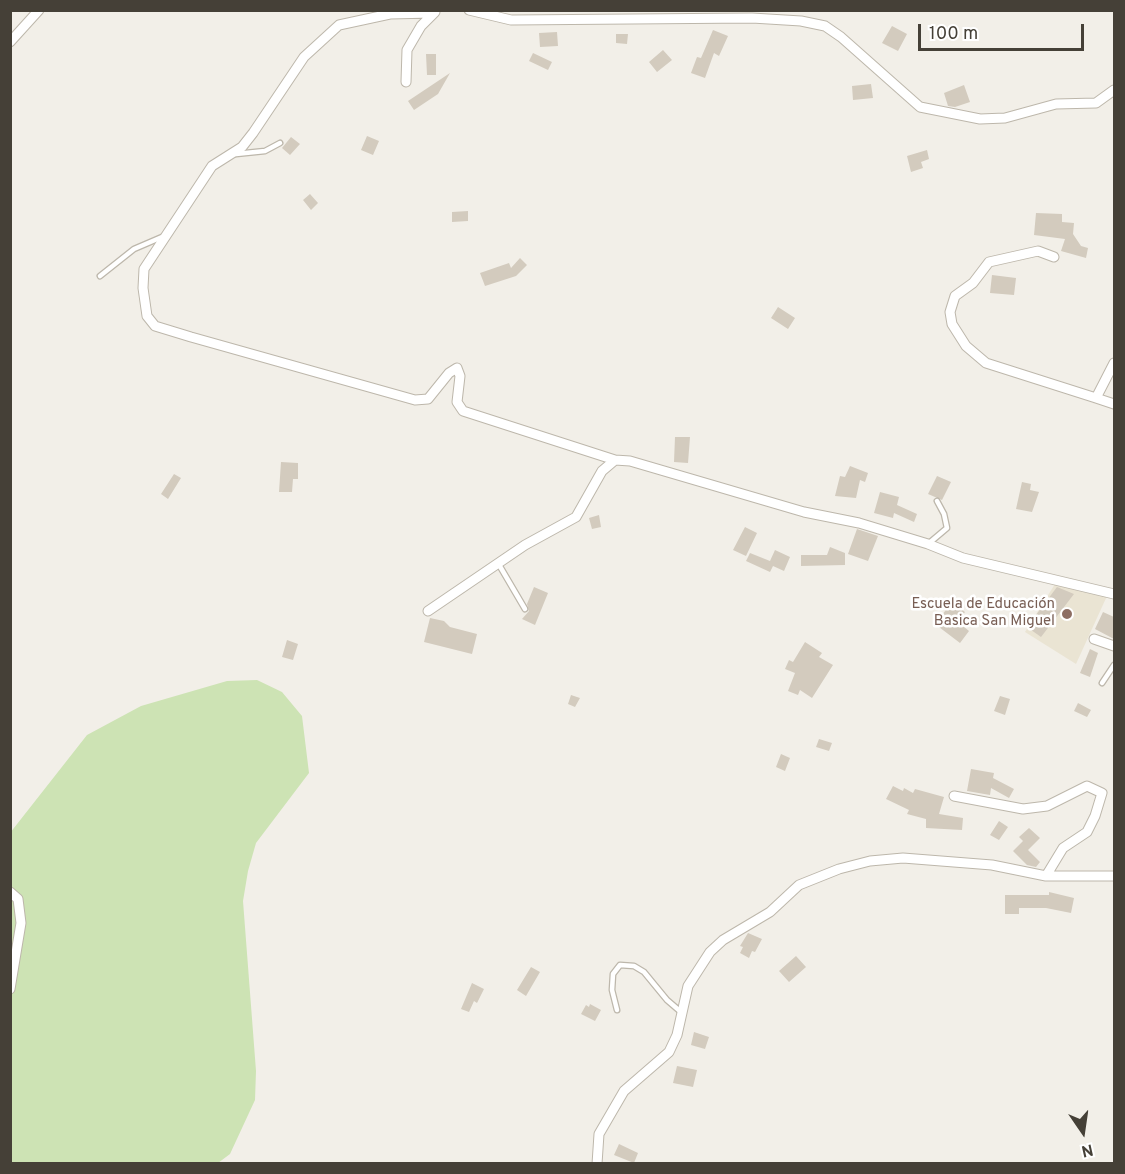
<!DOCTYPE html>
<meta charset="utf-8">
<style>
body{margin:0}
#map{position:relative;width:1125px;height:1174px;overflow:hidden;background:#f2efe8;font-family:Overpass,sans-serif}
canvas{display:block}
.frame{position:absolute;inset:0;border:12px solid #454037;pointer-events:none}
.north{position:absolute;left:1053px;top:1102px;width:60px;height:60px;-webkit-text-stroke:4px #fff;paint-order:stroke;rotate:167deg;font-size:16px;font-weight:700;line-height:24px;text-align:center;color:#454037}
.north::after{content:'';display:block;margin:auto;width:21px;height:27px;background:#454037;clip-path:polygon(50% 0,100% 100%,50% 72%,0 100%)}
.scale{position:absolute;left:918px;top:24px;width:166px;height:27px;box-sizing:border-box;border:3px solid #454037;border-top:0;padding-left:8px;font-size:18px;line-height:21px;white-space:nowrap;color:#454037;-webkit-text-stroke:4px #fff;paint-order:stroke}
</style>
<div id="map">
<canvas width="1125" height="1174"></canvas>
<div class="frame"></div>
<div class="north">N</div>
<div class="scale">100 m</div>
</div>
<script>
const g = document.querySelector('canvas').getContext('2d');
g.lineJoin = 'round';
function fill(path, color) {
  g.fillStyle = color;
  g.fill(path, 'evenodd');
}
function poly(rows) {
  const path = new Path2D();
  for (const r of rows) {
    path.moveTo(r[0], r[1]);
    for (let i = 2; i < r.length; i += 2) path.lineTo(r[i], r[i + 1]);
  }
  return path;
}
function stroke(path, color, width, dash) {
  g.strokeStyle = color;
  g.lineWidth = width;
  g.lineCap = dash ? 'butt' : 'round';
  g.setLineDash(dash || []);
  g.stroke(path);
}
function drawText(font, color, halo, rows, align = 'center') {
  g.font = font + ' Overpass,sans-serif';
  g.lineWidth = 5;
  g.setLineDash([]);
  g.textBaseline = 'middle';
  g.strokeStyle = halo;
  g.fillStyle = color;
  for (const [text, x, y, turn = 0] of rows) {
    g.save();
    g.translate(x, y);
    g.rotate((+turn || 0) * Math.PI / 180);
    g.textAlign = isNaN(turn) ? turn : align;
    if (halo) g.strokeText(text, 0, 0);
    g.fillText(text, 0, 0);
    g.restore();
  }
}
const education = poly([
 [1055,584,1107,596,1076,664,1025,632]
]);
const green = poly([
 [257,680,282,692,302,716,309,773,256,843,248,871,243,901,256,1071,255,1100,230,1154,218,1163,11,1163,10,833,87,735,141,706,227,681]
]);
const building = poly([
 [892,26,907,34,898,51,882,43],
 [713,30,728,36,719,56,714,53,705,78,691,73,697,57,701,58],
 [557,32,558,46,540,47,539,33],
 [616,34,628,34,627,44,616,43],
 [663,50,672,60,657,72,649,62],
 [533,53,552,62,548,70,529,61],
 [426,54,436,54,436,75,427,75],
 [450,73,438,94,414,110,408,101],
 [871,84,873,98,853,100,852,86],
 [964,85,970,102,955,107,948,106,944,93],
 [367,136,379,141,373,155,361,150],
 [291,137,300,144,290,155,282,148],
 [927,150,929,159,921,162,923,168,911,172,907,156],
 [310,194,318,203,311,210,303,200],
 [468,211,468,221,452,222,452,212],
 [1036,213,1062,214,1062,222,1074,223,1073,234,1081,246,1088,248,1086,258,1061,251,1065,239,1034,235],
 [520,258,527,265,516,276,485,286,480,273,509,263,511,268],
 [992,275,1016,278,1014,295,990,293],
 [778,307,795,318,788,329,771,318],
 [675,437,690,437,688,463,674,462],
 [281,462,298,463,298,479,293,479,292,492,279,492],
 [850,466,868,473,865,482,860,480,856,498,835,496,840,476,845,477],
 [174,474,181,478,168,499,161,494],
 [937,476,951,482,942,500,928,494],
 [1022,482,1031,484,1030,490,1039,492,1032,512,1016,509],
 [880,492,899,497,897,505,917,514,914,522,894,513,893,518,874,513],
 [599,515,601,527,592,529,589,518],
 [745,527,757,533,746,556,733,550],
 [857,529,878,536,868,561,848,554],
 [830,547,845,553,845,565,801,566,801,555,827,555],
 [775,550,790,557,784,571,773,566,770,572,746,561,750,553,770,561],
 [534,587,548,593,535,625,522,619,529,611,527,604],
 [1057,587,1074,594,1041,637,1027,627],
 [952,602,965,612,958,622,969,631,960,643,935,624],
 [1103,612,1114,617,1114,639,1095,629],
 [430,618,444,621,450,627,477,634,472,654,424,642],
 [287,640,298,644,293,660,282,657],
 [805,642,822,653,819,657,833,665,812,698,800,690,798,695,788,691,795,673,785,669,789,660,793,662],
 [1090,649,1098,653,1090,677,1080,673],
 [571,695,580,698,575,707,568,704],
 [1000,696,1010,699,1005,715,994,711],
 [1078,703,1091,710,1087,717,1074,711],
 [819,739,832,743,829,751,816,747],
 [781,754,790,758,785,771,776,767],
 [971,769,994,773,993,778,1014,789,1009,798,991,788,990,795,967,791],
 [893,786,903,791,904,788,913,793,915,789,944,797,939,814,963,818,962,830,926,828,926,819,907,814,909,810,886,799],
 [999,821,1008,827,999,840,990,835],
 [1029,828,1040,838,1028,850,1040,862,1036,867,1027,865,1013,851,1023,841,1019,837],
 [1049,892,1074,898,1071,913,1046,908,1019,908,1019,914,1005,914,1005,895,1049,895],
 [748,933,762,939,755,952,752,951,749,958,740,953,743,947,740,946],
 [796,956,806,967,789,982,779,971],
 [531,967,540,972,526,996,517,990],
 [472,983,484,989,477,1003,474,1001,469,1012,461,1009],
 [590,1004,601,1010,595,1021,581,1014,586,1005,589,1007],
 [694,1032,709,1037,705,1049,691,1045],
 [677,1066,697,1070,693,1087,673,1083],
 [619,1144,638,1153,634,1163,614,1155]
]);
const lane = poly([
 [236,154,265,151,280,143],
 [100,276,134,249,162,237],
 [928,544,947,528,944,514,937,501],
 [498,563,525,609],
 [1102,683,1114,665],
 [617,1010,612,990,613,974,620,965,634,966,644,972,667,1000,681,1012]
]);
const street = poly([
 [469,10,511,20,752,18,801,21,825,26,841,37,920,107,980,119,1005,118,1056,104,1096,103,1114,90],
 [432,13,390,14,339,25,304,57,253,133,242,147,212,166,144,269,143,288,147,316,155,326,191,337,415,400,428,399,449,373,457,368,460,376,457,402,463,411,615,460],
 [10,42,39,10],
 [406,82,407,50,421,26,435,12],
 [1054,257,1038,251,989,262,973,283,955,296,950,312,952,324,966,346,986,363,1096,398],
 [1114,363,1096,398,1114,404],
 [428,611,525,545,576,517,602,471,615,460,630,461,804,512,859,523,928,544,963,558,1114,594],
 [1094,639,1114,646],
 [954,796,1023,809,1047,806,1087,786,1102,793,1095,816,1087,832,1063,848,1046,876],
 [10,892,18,899,21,923,10,989],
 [597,1164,599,1134,624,1091,669,1052,677,1035,688,986,710,952,723,940,770,912,799,885,839,869,870,861,903,858,992,865,1046,876,1114,876]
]);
const markers = [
 [1067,614,6,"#8d6e63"]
];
const educationNames = [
 ["Escuela de Educación",1055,605],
 ["Basica San Miguel",1055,622]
];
fill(education, '#eae4d3');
fill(green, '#cde3b4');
fill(building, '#d3cbbe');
stroke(lane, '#bdb7ab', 7);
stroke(street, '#bdb7ab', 11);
stroke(lane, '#fff', 4.5);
stroke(street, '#fff', 9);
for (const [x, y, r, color] of markers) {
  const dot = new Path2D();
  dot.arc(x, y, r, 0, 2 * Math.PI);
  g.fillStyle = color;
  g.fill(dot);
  stroke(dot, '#fff', 2);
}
drawText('15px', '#785e54', '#fff', educationNames, 'right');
</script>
